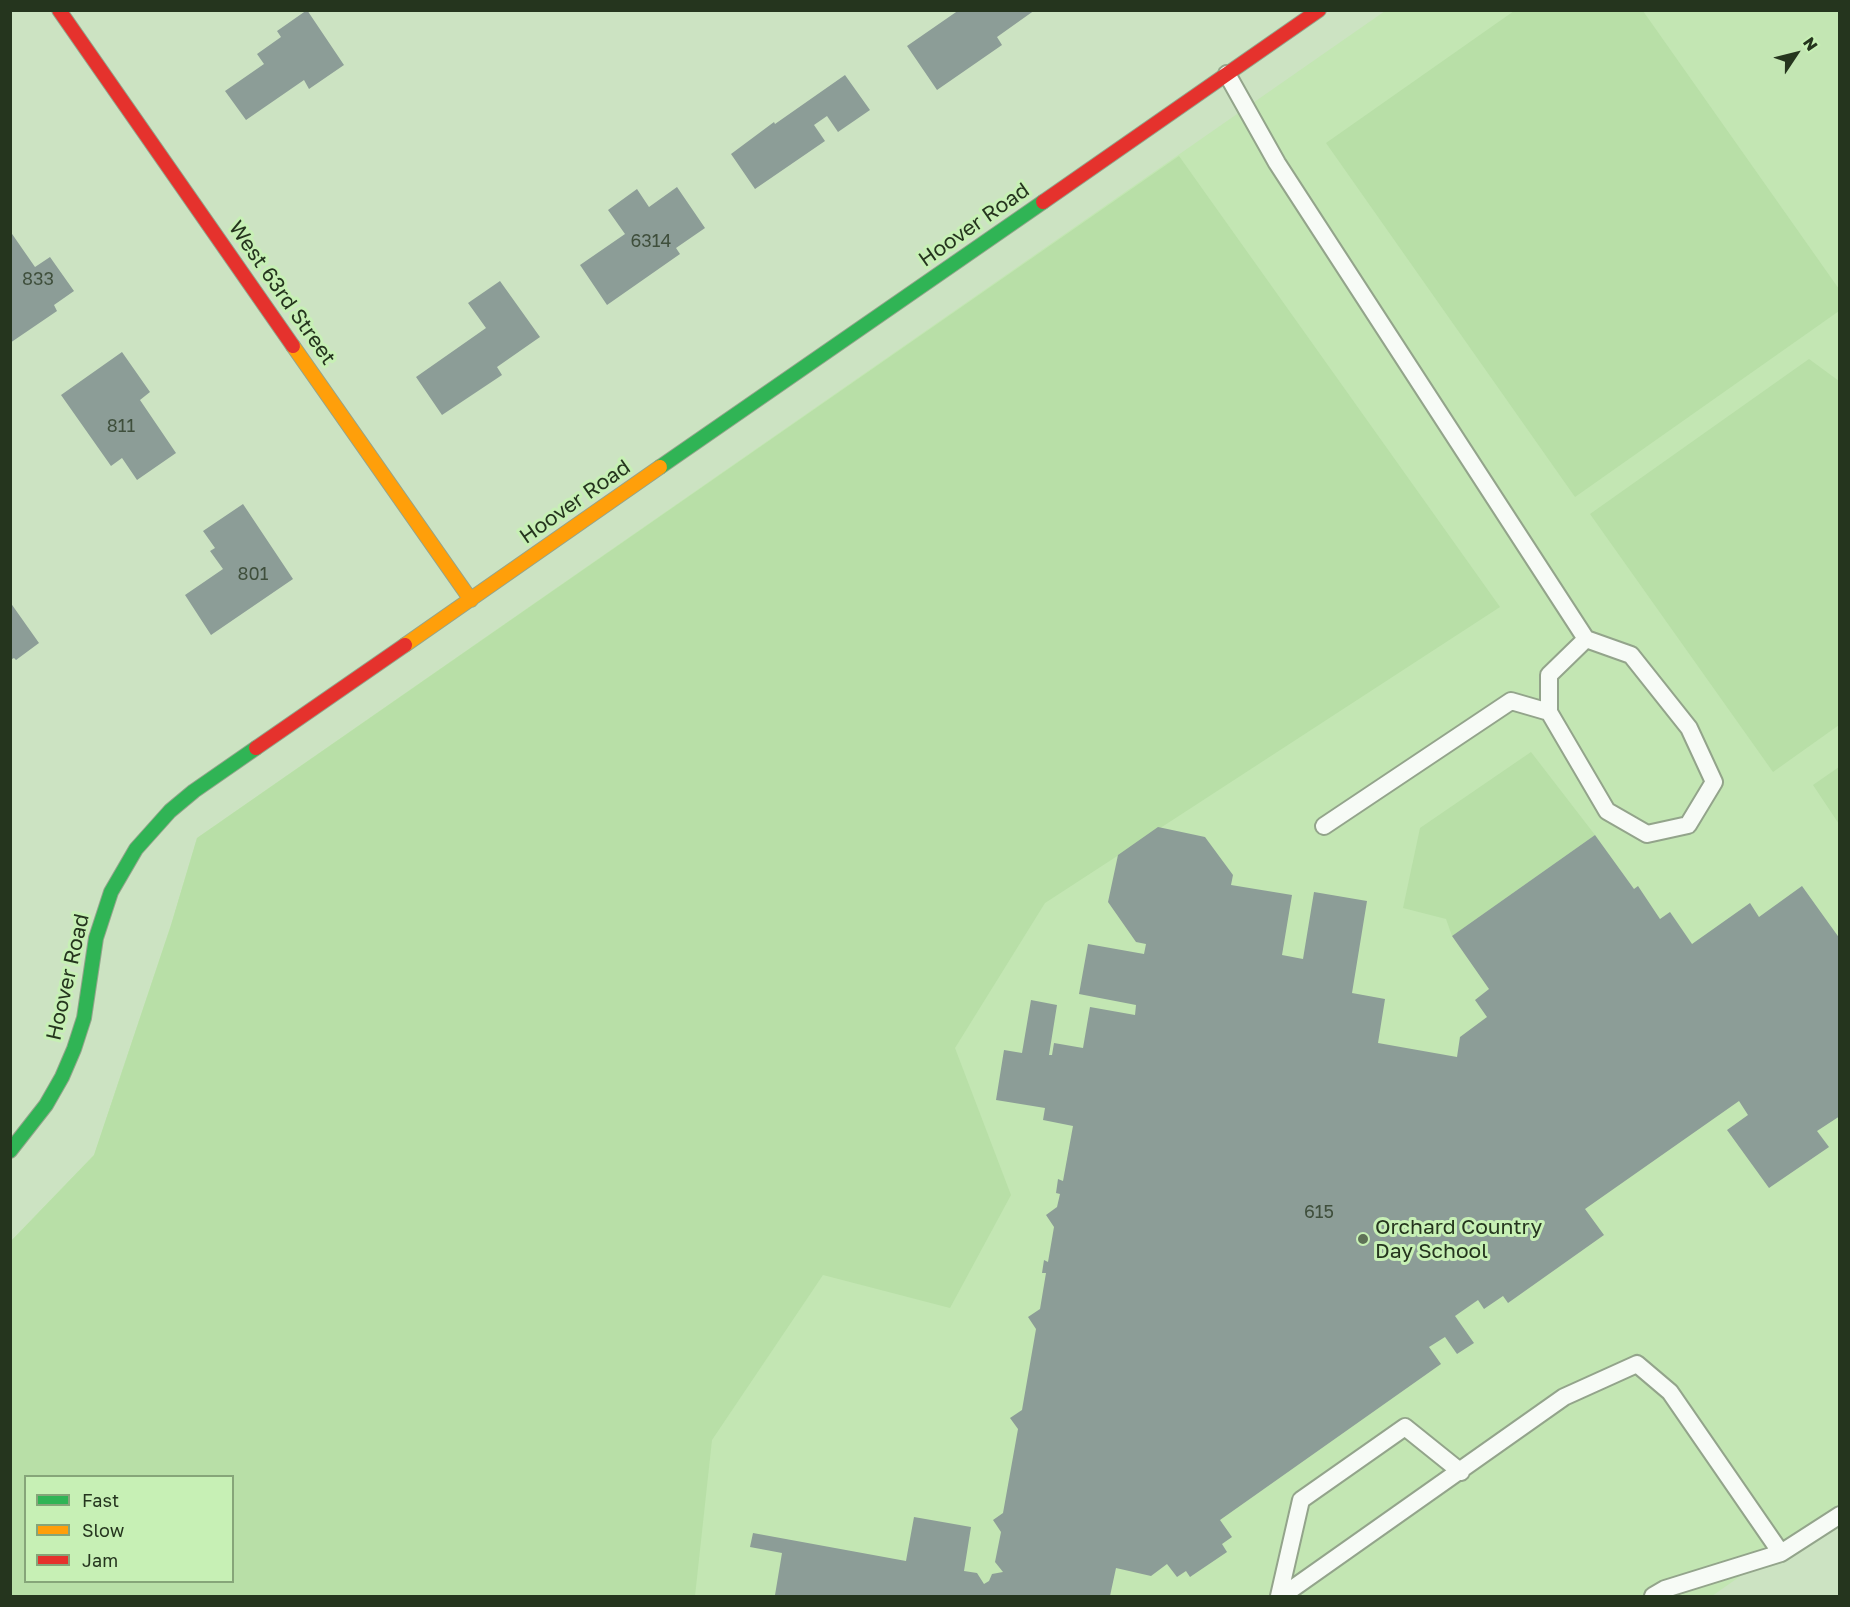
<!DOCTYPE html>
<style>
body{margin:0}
#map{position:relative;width:1850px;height:1607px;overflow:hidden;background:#cce3c2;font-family:"Golos Text",sans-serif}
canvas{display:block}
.frame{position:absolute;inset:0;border:12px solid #25351e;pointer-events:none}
.legend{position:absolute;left:24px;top:1475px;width:210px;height:108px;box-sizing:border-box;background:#c7f0b5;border:2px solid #86a579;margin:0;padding:8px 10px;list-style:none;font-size:18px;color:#25351e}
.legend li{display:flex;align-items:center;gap:12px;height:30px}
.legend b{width:30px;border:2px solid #86a579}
.north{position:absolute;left:1766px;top:24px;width:60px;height:60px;-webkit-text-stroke:4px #c7f0b5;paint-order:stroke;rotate:55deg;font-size:16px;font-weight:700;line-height:24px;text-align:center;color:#25351e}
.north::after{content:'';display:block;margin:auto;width:21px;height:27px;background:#25351e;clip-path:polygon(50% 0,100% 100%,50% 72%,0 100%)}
</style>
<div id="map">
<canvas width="1850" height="1607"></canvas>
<div class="frame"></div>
<ul class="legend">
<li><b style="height:8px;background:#30b455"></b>Fast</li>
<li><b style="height:8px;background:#ff9f0a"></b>Slow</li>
<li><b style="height:8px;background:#e5322d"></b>Jam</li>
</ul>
<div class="north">N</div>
</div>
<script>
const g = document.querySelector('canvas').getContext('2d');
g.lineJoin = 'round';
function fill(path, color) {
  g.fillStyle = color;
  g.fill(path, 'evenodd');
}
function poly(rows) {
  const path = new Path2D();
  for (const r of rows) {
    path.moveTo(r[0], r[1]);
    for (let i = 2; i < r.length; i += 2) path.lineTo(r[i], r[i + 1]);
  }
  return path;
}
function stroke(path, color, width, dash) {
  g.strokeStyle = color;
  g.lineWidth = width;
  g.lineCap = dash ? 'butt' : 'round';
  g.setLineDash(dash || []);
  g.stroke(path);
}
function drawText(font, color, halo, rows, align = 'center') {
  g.font = font + ' "Golos Text",sans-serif';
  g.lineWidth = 6;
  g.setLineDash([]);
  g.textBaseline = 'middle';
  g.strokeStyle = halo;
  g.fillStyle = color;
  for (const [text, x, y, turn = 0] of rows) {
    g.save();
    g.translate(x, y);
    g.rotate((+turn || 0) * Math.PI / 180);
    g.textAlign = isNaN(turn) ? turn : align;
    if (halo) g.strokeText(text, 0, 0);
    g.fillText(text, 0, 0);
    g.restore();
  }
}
const built = poly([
 [1385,11,1839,11,1839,1507,1712,1596,11,1596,10,1242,94,1155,171,925,197,838],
 [26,1476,232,1476,232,1582,26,1582]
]);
const green = poly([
 [1514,11,1643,11,1839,289,1839,311,1575,497,1326,143],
 [1179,156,1500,607,1045,903,955,1048,1011,1195,950,1308,823,1275,712,1440,695,1596,11,1596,10,1242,94,1155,171,925,197,838],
 [26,1476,232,1476,232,1582,26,1582],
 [1809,359,1839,381,1839,725,1773,772,1590,514],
 [1531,752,1595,835,1452,936,1446,919,1403,908,1420,828],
 [1839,767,1839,824,1813,785]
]);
const building = poly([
 [307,10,344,65,309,89,304,80,246,120,225,91,264,64,257,54,281,37,277,31],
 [959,10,1035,10,997,37,1002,45,937,90,907,46],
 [845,75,870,110,838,132,827,116,814,125,825,141,755,189,731,154,774,122,775,124],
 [677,187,705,228,676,248,680,254,607,305,580,265,625,234,608,210,637,189,649,207],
 [10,231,35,267,50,257,74,291,54,305,57,311,10,343],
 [500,281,540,337,497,367,502,375,442,415,416,377,486,328,468,303],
 [122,352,150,392,140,400,176,453,137,480,122,458,111,466,61,395],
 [243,504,293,579,211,635,185,595,223,569,210,551,215,548,203,531],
 [10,602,39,643,16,660,14,658,10,660],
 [1158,827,1205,837,1233,875,1231,885,1292,895,1282,955,1303,959,1314,892,1367,901,1352,993,1385,999,1378,1043,1457,1057,1460,1037,1487,1017,1475,1000,1489,989,1452,936,1595,835,1634,889,1638,886,1660,919,1670,912,1692,944,1750,903,1759,917,1802,886,1840,939,1840,1116,1817,1131,1829,1147,1769,1188,1727,1130,1748,1115,1739,1101,1585,1209,1604,1235,1508,1303,1503,1296,1484,1309,1478,1300,1455,1316,1474,1343,1457,1354,1445,1337,1429,1347,1441,1364,1220,1520,1232,1537,1222,1544,1227,1552,1190,1577,1186,1571,1177,1577,1167,1564,1151,1576,1116,1568,1110,1596,783,1596,775,1595,782,1553,750,1547,753,1533,906,1561,914,1517,971,1527,964,1571,977,1573,984,1584,989,1581,992,1574,1003,1572,995,1562,1001,1532,993,1520,1003,1513,1018,1429,1010,1418,1022,1410,1036,1329,1028,1317,1040,1309,1046,1273,1042,1273,1044,1260,1048,1262,1054,1227,1046,1215,1057,1207,1060,1194,1056,1193,1058,1179,1063,1181,1073,1126,1043,1120,1045,1108,996,1100,1004,1050,1022,1053,1031,1000,1057,1005,1049,1055,1052,1055,1054,1043,1083,1048,1090,1007,1135,1015,1136,1005,1079,994,1088,944,1144,954,1146,944,1136,942,1108,902,1118,855]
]);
const lane = poly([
 [1227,74,1277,163,1586,639,1631,655,1689,728,1714,782,1688,825,1647,834,1607,811,1549,712,1511,701,1324,826],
 [1549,712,1549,675,1586,639],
 [1279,1596,1301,1500,1405,1427,1461,1472],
 [1282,1596,1564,1397,1637,1364,1670,1392,1781,1553,1840,1515],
 [1653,1596,1665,1589,1781,1553]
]);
const fast = poly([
 [660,467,1043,202],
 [10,1151,46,1105,62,1077,74,1049,84,1018,96,938,111,892,136,849,170,811,194,791,256,748]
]);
const slow = poly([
 [293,346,471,600],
 [405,645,660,467]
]);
const jam = poly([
 [59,10,293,346],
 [1043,202,1319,10],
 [256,748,405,645]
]);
const markers = [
 [1363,1239,6,"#5f7257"]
];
const numberNames = [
 ["6314",651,241],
 ["833",38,279],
 ["811",121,426],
 ["801",253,574],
 ["615",1319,1212]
];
const streetNames = [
 ["Hoover Road",974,225,-35],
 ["West 63rd Street",282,293,55],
 ["Hoover Road",575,502,-35],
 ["Hoover Road",68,977,-77]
];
const poiNames = [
 ["Orchard Country",1375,1227],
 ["Day School",1375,1251]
];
fill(built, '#c3e6b3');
fill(green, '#b8dfa7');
fill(building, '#8c9d97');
stroke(lane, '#93a48b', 20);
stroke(fast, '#93a48b', 16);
stroke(slow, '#93a48b', 16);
stroke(jam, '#93a48b', 16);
stroke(lane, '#f7fbf6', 16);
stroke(fast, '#30b455', 14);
stroke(slow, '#ff9f0a', 14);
stroke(jam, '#e5322d', 14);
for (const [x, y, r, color] of markers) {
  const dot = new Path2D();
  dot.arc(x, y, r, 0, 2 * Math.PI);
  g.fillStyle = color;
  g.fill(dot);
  stroke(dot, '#c7f0b5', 2);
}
drawText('18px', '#3f4f3c', null, numberNames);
drawText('21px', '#25351e', '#c7f0b5', streetNames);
drawText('21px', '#25351e', '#c7f0b5', poiNames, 'left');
</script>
